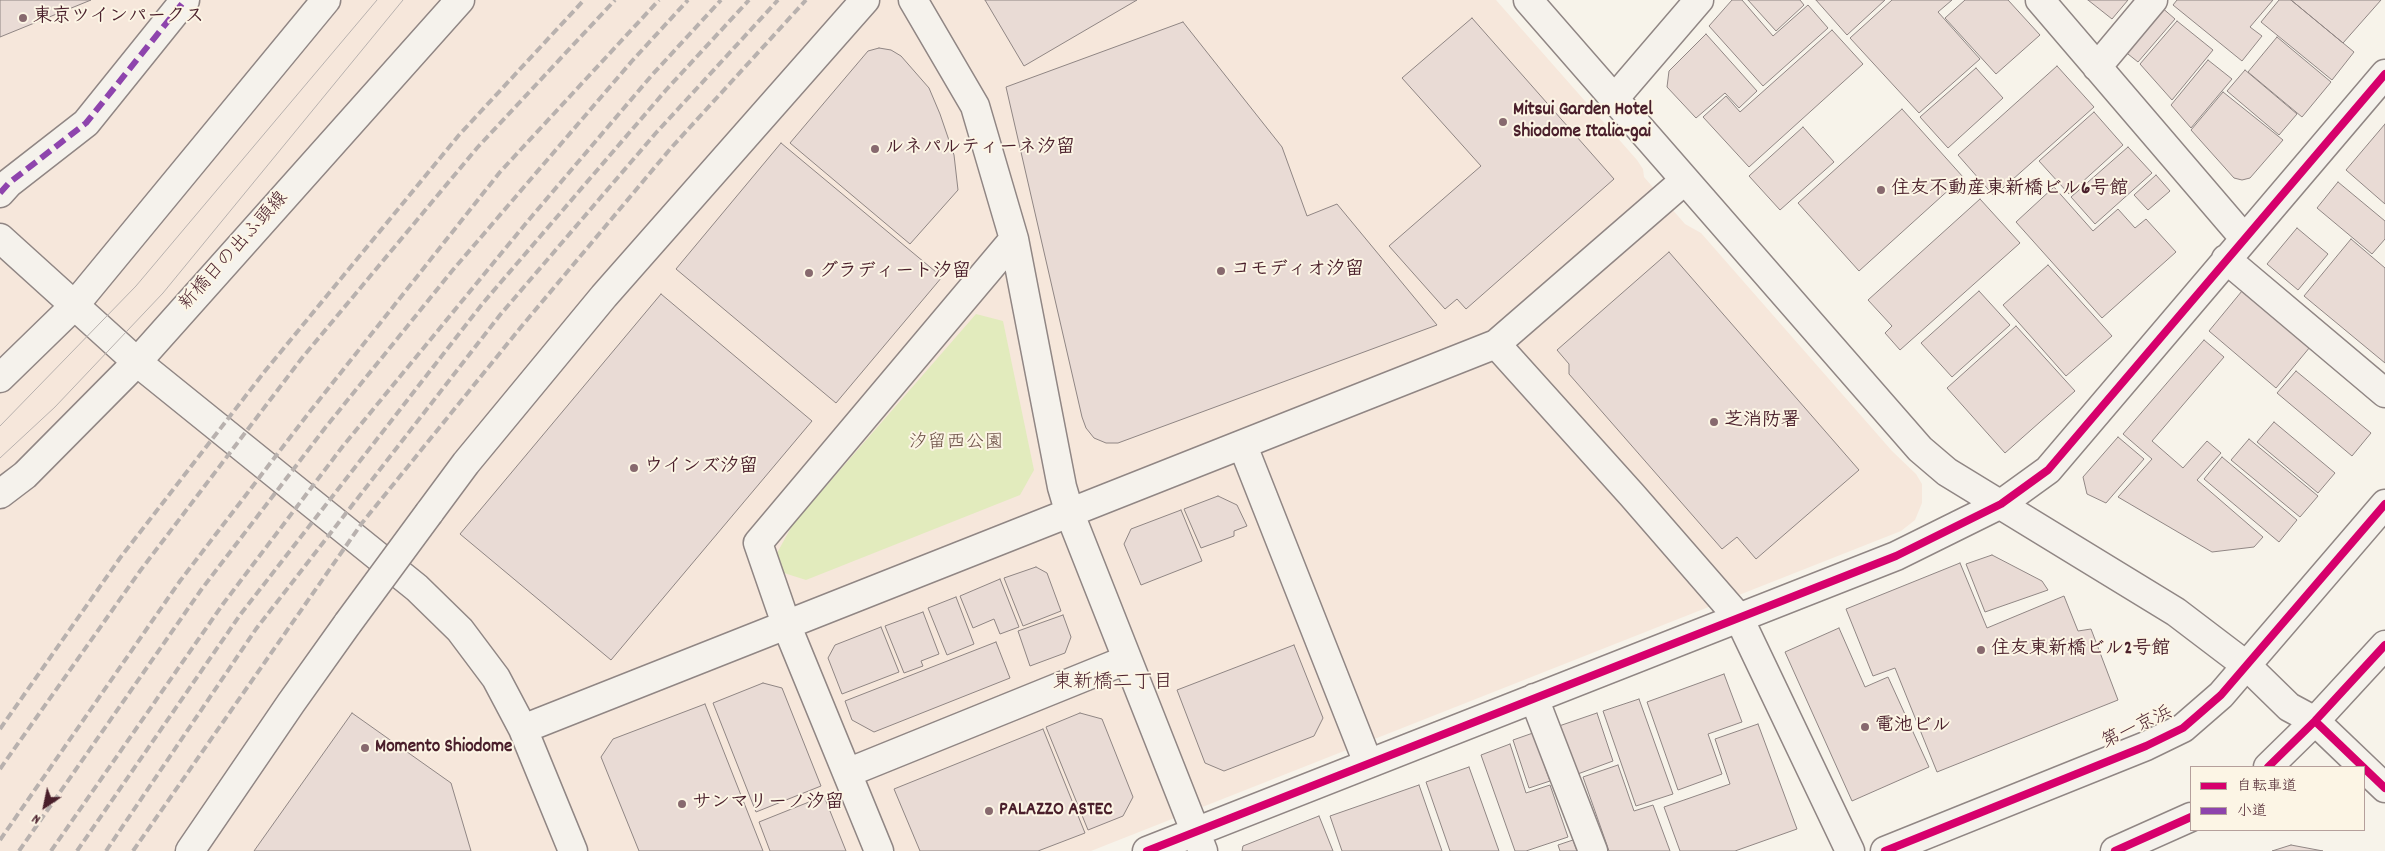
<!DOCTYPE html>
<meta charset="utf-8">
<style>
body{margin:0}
#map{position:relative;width:2385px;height:851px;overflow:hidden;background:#f7f3ea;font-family:Dekko,"Klee One",sans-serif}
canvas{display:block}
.legend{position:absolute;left:2190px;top:766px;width:175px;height:65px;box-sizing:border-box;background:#fcf5e5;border:1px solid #b59f9b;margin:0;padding:6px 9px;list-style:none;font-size:15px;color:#4a1f2b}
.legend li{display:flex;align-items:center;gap:10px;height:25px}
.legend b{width:25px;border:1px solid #b59f9b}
.north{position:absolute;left:20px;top:781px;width:50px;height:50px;-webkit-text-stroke:4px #fcf5e5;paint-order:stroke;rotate:214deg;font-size:14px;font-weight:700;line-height:20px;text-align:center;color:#4a1f2b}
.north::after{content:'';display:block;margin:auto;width:18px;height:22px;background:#4a1f2b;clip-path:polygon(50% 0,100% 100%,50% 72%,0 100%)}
</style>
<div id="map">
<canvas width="2385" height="851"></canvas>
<ul class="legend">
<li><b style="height:6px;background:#d6006c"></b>自転車道</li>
<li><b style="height:6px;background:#8e44ad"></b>小道</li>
</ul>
<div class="north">N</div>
</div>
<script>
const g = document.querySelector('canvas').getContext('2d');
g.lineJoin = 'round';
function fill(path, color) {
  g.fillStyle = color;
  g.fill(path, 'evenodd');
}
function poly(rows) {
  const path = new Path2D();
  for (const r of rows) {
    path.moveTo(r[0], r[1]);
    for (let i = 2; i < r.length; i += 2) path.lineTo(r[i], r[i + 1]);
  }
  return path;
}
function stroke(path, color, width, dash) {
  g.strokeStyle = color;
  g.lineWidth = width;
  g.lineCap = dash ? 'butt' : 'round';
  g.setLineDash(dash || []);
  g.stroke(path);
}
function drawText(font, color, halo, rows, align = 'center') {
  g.font = font + ' Dekko,"Klee One",sans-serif';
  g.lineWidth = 4;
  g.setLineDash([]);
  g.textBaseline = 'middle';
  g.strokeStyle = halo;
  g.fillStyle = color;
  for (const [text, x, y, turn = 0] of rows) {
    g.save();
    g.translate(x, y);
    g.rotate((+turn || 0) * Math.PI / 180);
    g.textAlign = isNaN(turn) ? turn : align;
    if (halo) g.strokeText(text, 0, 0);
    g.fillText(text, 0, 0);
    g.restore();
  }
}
const built = poly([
 [0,0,1496,0,1637,160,1643,169,1644,177,1685,224,1701,233,1892,451,1916,474,1922,484,1922,503,1915,520,1901,531,1091,851,0,851]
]);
const green = poly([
 [976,314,1003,321,1034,470,1020,495,806,580,784,573,777,553,793,524]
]);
const building = poly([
 [0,0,91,0,0,37,0,0],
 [985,0,1137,0,1024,66,985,0],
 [1732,0,1742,0,1773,36,1808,5,1828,28,1763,86,1709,26,1732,0],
 [1748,0,1800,0,1804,5,1776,31,1748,0],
 [1816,0,1885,0,1847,35,1816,0],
 [1892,0,1952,0,1938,12,1980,59,1919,113,1850,38,1892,0],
 [1965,0,2008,0,2040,35,1996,74,1945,18,1965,0],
 [2088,0,2128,0,2112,19,2088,0],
 [2177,0,2273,0,2250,27,2262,36,2242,61,2173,5,2177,0],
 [2279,0,2291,0,2354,52,2332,80,2261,22,2279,0],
 [2291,0,2381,0,2343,43,2291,0],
 [2160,6,2175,19,2138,62,2123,50,2160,6],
 [1472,18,1614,179,1466,309,1457,299,1445,309,1389,246,1481,166,1402,78,1472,18],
 [2177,21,2213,50,2172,100,2140,64,2177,21],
 [1183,22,1282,147,1307,216,1337,204,1437,325,1118,443,1106,443,1094,438,1086,428,1082,417,1006,87,1183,22],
 [1832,30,1863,64,1749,167,1703,117,1726,96,1740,112,1832,30],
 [1706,34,1757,91,1739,108,1725,93,1696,118,1667,87,1669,71,1706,34],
 [2277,37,2331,82,2302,117,2248,72,2277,37],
 [879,48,891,50,901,56,929,88,940,114,954,155,958,190,910,244,790,143,868,51,879,48],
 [2208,60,2232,79,2191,128,2171,105,2208,60],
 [2057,66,2094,107,1994,196,1958,155,2057,66],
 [1976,68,2003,98,1948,148,1920,117,1976,68],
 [2245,70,2297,114,2279,135,2227,91,2245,70],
 [2223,92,2283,140,2250,178,2242,180,2234,178,2191,130,2223,92],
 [1902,109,1963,177,1859,271,1798,203,1902,109],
 [2094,112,2123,145,2069,194,2039,161,2094,112],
 [2385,124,2385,204,2346,170,2385,124],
 [1803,127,1834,162,1780,210,1749,176,1803,127],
 [781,143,942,277,836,403,676,269,781,143],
 [2128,147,2152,173,2095,224,2071,197,2128,147],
 [2156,175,2170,191,2148,210,2134,195,2156,175],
 [2338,182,2385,221,2385,239,2372,254,2317,208,2338,182],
 [2054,187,2093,231,2118,209,2135,228,2146,219,2176,252,2102,318,2016,222,2054,187],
 [1980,199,2020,243,1900,350,1885,333,1892,326,1868,300,1980,199],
 [2297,228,2328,254,2298,290,2267,264,2297,228],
 [2351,239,2385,268,2385,363,2304,296,2351,239],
 [1669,252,1859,470,1756,559,1737,537,1722,549,1569,374,1569,364,1557,350,1669,252],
 [2048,265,2112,336,2066,376,2003,305,2048,265],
 [1979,291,2010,325,1952,377,1921,343,1979,291],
 [2242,291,2310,347,2276,388,2209,331,2242,291],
 [661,294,812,421,611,660,460,534,661,294],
 [2016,326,2075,391,2005,453,1947,388,2016,326],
 [2204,340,2224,357,2152,441,2183,468,2207,441,2221,453,2197,480,2263,537,2254,547,2212,552,2118,497,2152,459,2123,434,2204,340],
 [2296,371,2371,433,2352,456,2277,393,2296,371],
 [2274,422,2335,473,2318,493,2257,442,2274,422],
 [2118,437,2144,459,2106,503,2087,494,2083,477,2118,437],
 [2249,439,2318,496,2300,517,2231,460,2249,439],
 [2222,457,2297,520,2279,542,2204,479,2222,457],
 [1218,496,1237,505,1247,526,1234,531,1234,536,1201,548,1184,509,1218,496],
 [1181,510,1202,561,1141,585,1124,544,1131,529,1181,510],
 [1992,555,2042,581,2048,590,1985,612,1966,564,1992,555],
 [1960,563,1987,628,2064,596,2078,631,2091,629,2118,700,1937,772,1895,668,1873,676,1846,609,1960,563],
 [1036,567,1047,573,1061,611,1023,626,1004,578,1036,567],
 [1000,579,1019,627,1000,634,994,619,973,628,960,596,1000,579],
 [956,597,974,644,947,655,928,608,956,597],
 [923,612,939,654,921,661,923,666,904,673,885,626,923,612],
 [1063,615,1071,637,1065,653,1030,666,1018,631,1063,615],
 [881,627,899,672,842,694,828,658,835,645,881,627],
 [1839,628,1865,687,1888,677,1929,767,1852,801,1785,652,1839,628],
 [996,642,1010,678,874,732,852,720,845,701,996,642],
 [1294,645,1323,718,1314,736,1224,771,1205,763,1177,690,1294,645],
 [1724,674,1742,722,1708,734,1722,774,1678,790,1647,702,1724,674],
 [763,683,782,688,821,786,756,812,713,703,763,683],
 [1639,699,1673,794,1636,806,1603,711,1639,699],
 [705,704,763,851,639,851,601,757,613,739,705,704],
 [352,713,451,783,471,851,254,851,352,713],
 [1080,713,1102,719,1133,797,1123,816,1088,830,1046,727,1080,713],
 [1597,713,1613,761,1575,775,1559,726,1597,713],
 [1758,724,1797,829,1735,851,1680,851,1664,807,1730,784,1715,739,1758,724],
 [1043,729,1085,833,1038,851,920,851,894,789,1043,729],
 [1533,733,1550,781,1529,788,1513,740,1533,733],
 [1510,744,1526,793,1550,785,1568,837,1526,851,1515,851,1481,755,1510,744],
 [1618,765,1634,811,1653,805,1670,851,1609,851,1583,777,1618,765],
 [1469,767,1499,851,1450,851,1426,782,1469,767],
 [1419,785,1442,851,1342,851,1330,816,1419,785],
 [824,796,846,851,770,851,759,822,824,796],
 [1319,816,1333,851,1242,851,1243,846,1319,816],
 [1573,840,1577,851,1560,851,1558,845,1573,840],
 [2291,845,2323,851,2272,851,2291,845]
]);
const minor = poly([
 [913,0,975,106,1014,239],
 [1528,0,1920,449,1947,472,2176,612,2247,666,2289,707,2315,721,2385,788],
 [2040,0,2244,238],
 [2097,67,2153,0],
 [1614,99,1699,0],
 [0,193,9,183,86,123,185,0],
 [0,238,137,362,417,588,460,630,496,678,523,729,573,851],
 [2226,259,2385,393],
 [1496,344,1632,495,1739,618,1850,851],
 [1243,446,1368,763],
 [429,513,466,463,604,296,865,0],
 [1534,698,1593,851],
 [523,729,1496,344,1685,180],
 [847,773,1126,660],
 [190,851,291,703,348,623],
 [879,851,786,624,758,543,1014,239,1062,487,1070,514,1203,851],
 [1147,851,1896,556,2001,504,2048,470,2385,74]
]);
const major = poly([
 [0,378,73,307,326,0],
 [0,494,25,475,137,362,460,0]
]);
const highway = poly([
 [2268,767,2315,721,2385,645],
 [1885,851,2146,746,2183,728,2221,695,2385,504],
 [2115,851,2191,817]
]);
const tram = poly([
 [0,426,136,286,377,0],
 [0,458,55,407,163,293,403,0]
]);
const rail = poly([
 [0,729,120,558,265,371,459,135,584,0],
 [0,769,140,571,302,358,477,148,615,0],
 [0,840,180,581,308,414,500,172,659,0],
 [19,851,201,590,325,428,452,271,632,61,688,0],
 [51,851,223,604,343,446,527,222,652,75,721,0],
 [77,851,240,615,483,303,666,90,749,0],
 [106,851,256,629,500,315,655,134,778,0],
 [133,851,362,523,521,327,671,148,806,0]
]);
const minorBridge = poly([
 [348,623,429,513]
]);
const quiet = poly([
 [0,193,9,183,86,123,185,0]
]);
const cycleway = poly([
 [2315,721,2385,788],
 [2268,767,2315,721,2385,645],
 [1147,851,1896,556,2001,504,2048,470,2385,74],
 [1885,851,2146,746,2183,728,2221,695,2385,504],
 [2115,851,2191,817]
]);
const markers = [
 [23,18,5,"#87696e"],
 [1503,122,5,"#87696e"],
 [875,149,5,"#87696e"],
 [1881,190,5,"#87696e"],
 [1221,271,5,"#87696e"],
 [809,273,5,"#87696e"],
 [1714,422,5,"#87696e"],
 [634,468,5,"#87696e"],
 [1981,650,5,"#87696e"],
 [1865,727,5,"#87696e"],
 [365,748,5,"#87696e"],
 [682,804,5,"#87696e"],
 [989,811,5,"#87696e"]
];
const poiNames = [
 ["東京ツインパークス",33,18],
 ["Mitsui Garden Hotel",1513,111],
 ["Shiodome Italia-gai",1513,133],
 ["ルネパルティーネ汐留",885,149],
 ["住友不動産東新橋ビル6号館",1891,190],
 ["コモディオ汐留",1231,271],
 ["グラディート汐留",819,273],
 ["芝消防署",1724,422],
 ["ウインズ汐留",644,468],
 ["住友東新橋ビル2号館",1991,650],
 ["電池ビル",1875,727],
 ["Momento Shiodome",375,748],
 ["サンマリーノ汐留",692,804],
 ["PALAZZO ASTEC",999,811]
];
const streetNames = [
 ["新橋日の出ふ頭線",235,252,-48],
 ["第一京浜",2138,729,-25]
];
const parkNames = [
 ["汐留西公園",956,444]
];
const neighbourhoodNames = [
 ["東新橋二丁目",1113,684]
];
fill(built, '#f6e7db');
fill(green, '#e2ebbd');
fill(building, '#e9dbd5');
stroke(building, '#908684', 1);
stroke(minor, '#908684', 31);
stroke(major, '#908684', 31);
stroke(highway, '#908684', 31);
stroke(minor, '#f5f2ec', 28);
stroke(major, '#f5f2ec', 28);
stroke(highway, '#f5f2ec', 28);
stroke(tram, '#b8b1ae', 1);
stroke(rail, '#b8b1ae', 4, [8, 4]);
stroke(minorBridge, '#908684', 31, []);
stroke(minorBridge, '#f5f2ec', 28);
stroke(quiet, '#8e44ad', 6, [12, 6]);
stroke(cycleway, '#d6006c', 8);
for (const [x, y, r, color] of markers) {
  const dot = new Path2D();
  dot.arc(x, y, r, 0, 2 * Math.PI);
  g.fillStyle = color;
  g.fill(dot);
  stroke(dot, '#fcf5e5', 2);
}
drawText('bold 19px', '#4a1f2b', '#fcf5e5', poiNames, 'left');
drawText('19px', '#4a1f2b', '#fcf5e5', streetNames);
drawText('19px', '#6c5046', '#fcf5e5', parkNames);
drawText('20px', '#4a1f2b', '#fcf5e5', neighbourhoodNames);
</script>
